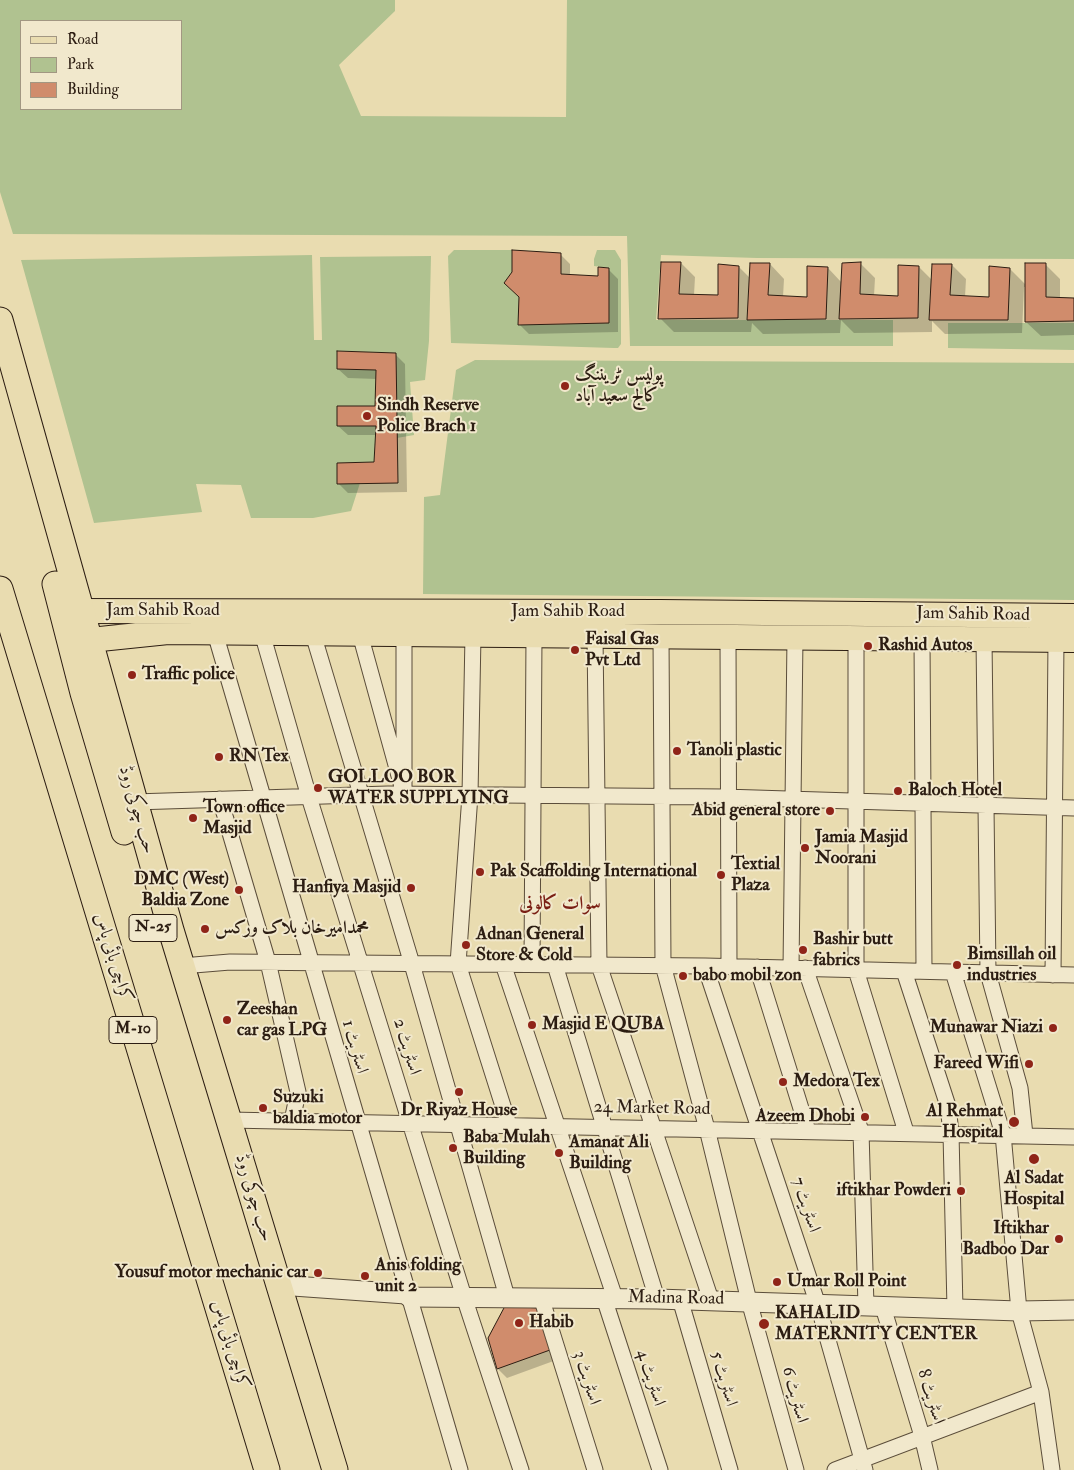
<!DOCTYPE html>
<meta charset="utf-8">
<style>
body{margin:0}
#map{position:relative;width:1074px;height:1470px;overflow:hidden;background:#e9dcb0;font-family:"IM FELL Double Pica",serif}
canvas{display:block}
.legend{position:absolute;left:20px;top:20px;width:162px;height:90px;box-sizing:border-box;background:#f1e8cc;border:1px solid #a29782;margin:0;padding:6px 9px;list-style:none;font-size:15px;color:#2c1d12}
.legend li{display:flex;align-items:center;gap:10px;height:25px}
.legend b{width:25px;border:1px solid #a29782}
</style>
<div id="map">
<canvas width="1074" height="1470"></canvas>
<ul class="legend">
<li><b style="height:6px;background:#e9dcb0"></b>Road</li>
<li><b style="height:14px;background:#b0c290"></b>Park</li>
<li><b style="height:14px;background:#d08c6c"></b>Building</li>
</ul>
</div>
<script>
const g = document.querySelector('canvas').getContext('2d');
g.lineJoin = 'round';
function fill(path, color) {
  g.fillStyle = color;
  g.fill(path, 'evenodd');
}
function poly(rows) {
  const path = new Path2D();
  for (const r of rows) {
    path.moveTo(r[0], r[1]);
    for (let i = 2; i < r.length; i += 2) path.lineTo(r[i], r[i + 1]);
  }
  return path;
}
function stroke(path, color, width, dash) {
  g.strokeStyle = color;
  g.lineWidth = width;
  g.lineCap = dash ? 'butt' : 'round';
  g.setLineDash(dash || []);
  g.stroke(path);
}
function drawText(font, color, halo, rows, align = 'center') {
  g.font = font + ' "IM FELL Double Pica",Amiri,serif';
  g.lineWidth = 4;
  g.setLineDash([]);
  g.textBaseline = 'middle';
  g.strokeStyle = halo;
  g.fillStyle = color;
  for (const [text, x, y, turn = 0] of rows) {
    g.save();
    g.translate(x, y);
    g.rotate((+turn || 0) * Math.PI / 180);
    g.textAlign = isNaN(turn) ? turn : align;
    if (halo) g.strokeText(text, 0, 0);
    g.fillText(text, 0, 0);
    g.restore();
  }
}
const green = poly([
 [0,0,395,0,395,11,339,65,361,116,566,117,567,0,1074,0,1074,259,757,258,661,255,656,320,893,320,893,346,630,346,627,236,13,234,0,192],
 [21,21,181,21,181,109,21,109],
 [454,250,512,250,512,273,504,283,519,297,519,325,608,323,609,268,594,266,594,259,597,250,615,250,621,260,621,344,618,348,614,348,451,343,448,256],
 [312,255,314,340,322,340,320,257,431,256,429,341,425,380,410,382,414,435,397,438,396,353,337,351,337,369,376,370,375,406,337,406,337,426,376,426,374,462,337,463,337,483,360,483,351,511,313,518,251,518,241,485,196,484,202,512,94,523,21,260],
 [948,323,1074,323,1074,350,948,348],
 [475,360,1074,363,1074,600,423,594,424,497,440,495,456,370]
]);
const shadow = poly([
 [560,254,570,264,570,276,599,277,608,269,618,279,618,332,529,334,520,325],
 [681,263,695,277,694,295,719,297,739,267,751,279,770,264,784,279,783,297,808,298,828,268,842,283,861,264,875,278,874,296,900,297,919,267,933,281,952,265,966,279,965,297,990,298,1010,269,1026,285,1045,264,1060,279,1060,299,1074,300,1074,335,1041,336,1026,322,1026,287,1024,287,1022,333,945,334,932,321,932,332,854,333,841,320,840,333,763,334,752,323,751,332,674,332,660,318],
 [396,355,405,364,407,492,348,493,338,483,376,464,377,435,348,435,338,426,376,407,377,379,348,378,338,369],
 [538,1309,559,1359,507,1378,498,1369]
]);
const building = poly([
 [512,250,561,253,561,274,598,276,598,267,609,268,609,323,518,325,519,297,504,283,512,272,512,250],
 [661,262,681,262,679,294,718,295,718,264,739,266,738,318,658,319,661,262],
 [861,262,860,294,898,296,898,265,919,266,918,318,839,319,842,263,861,262],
 [750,263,770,263,768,295,807,297,807,266,828,267,826,319,747,320,750,263],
 [1025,263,1046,263,1046,297,1074,298,1074,321,1025,322,1025,263],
 [932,264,952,264,950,295,989,297,989,266,1010,268,1008,320,929,320,932,264],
 [337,351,396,353,398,483,337,484,337,463,374,462,376,426,337,426,337,406,375,406,376,370,337,369,337,351],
 [505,1306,539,1308,550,1350,497,1369,488,1338,505,1306]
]);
const minor = poly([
 [215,633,460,1470],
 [262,633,309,797,464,1297,521,1470],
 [313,634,412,964,507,1297],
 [360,634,404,794,404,634],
 [473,635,470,795,458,964,509,1125],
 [595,636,599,965,711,1300],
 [661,636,663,965,707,1129,749,1301,796,1470],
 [728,636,729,966],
 [856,637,856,970,906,1132],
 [922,638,924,971],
 [984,639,988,973,1020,1088,1025,1135],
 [220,799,268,962,298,1092,292,1121],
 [134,802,388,794,724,797,1074,808],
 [503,964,615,1298],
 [532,964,534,635],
 [555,965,657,1299],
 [182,966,230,962,705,966,1074,975],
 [705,966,818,1305,865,1470],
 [757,967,808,1131],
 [791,968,795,637],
 [805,968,861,1131,866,1306],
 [904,971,948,1106,951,1133,955,1309],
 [953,972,1003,1134,1019,1311,1041,1392,1052,1470],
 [1053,975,1056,640],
 [229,1120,1074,1137],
 [541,1297,595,1470],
 [604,1298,660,1470],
 [680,1299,730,1470],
 [883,1307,922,1436,930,1470],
 [835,1470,1041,1392]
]);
const tertiary = poly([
 [279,1285,406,1294,409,1297,657,1299,1019,1311,1074,1310]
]);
const primary = poly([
 [63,611,661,612,1074,616],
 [71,642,168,632,1074,640]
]);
const trunk = poly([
 [0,320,171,930,335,1470],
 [55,584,83,693,124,832],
 [0,589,267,1470]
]);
const markers = [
 [565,386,5,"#8f2418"],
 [367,416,5,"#8f2418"],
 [868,646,5,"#8f2418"],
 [575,650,5,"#8f2418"],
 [132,675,5,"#8f2418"],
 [677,751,5,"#8f2418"],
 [219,757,5,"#8f2418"],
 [318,788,5,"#8f2418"],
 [898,791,5,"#8f2418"],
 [830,811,5,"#8f2418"],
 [193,818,5,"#8f2418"],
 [805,848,5,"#8f2418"],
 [480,872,5,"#8f2418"],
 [721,875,5,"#8f2418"],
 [411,888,5,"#8f2418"],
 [239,890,5,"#8f2418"],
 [205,929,5,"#8f2418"],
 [466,945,5,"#8f2418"],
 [803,950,5,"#8f2418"],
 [957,965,5,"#8f2418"],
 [683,976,5,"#8f2418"],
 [227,1020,5,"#8f2418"],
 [532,1025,5,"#8f2418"],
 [1053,1028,5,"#8f2418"],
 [1029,1064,5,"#8f2418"],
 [783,1082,5,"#8f2418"],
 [459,1092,5,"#8f2418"],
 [263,1108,5,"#8f2418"],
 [865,1117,5,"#8f2418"],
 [1014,1122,6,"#8f2418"],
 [453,1148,5,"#8f2418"],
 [559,1153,5,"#8f2418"],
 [1034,1159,6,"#8f2418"],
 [961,1191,5,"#8f2418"],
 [1059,1239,5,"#8f2418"],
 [318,1273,5,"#8f2418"],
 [365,1276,5,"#8f2418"],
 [777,1282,5,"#8f2418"],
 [519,1323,5,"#8f2418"],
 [764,1324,6,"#8f2418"]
];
const shields = [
 [153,928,48],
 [133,1030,48]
];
const shieldNames = [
 ["N-25",153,928],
 ["M-10",133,1030]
];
const poiNames = [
 ["پولیس ٹریننگ",575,376],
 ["کالج سعید آباد",575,397],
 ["Sindh Reserve",377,406],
 ["Police Brach 1",377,427],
 ["Faisal Gas",585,640],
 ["Pvt Ltd",585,661],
 ["Rashid Autos",878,646],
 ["Traffic police",142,675],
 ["Tanoli plastic",687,751],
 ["RN Tex",229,757],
 ["GOLLOO BOR",328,778],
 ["WATER SUPPLYING",328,799],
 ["Baloch Hotel",908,791],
 ["Town office",203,808],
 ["Masjid",203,829],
 ["Abid general store",820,811,"right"],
 ["Jamia Masjid",815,838],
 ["Noorani",815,859],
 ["Textial",731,865],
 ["Plaza",731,886],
 ["Pak Scaffolding International",490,872],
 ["DMC (West)",229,880,"right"],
 ["Baldia Zone",229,901,"right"],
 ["Hanfiya Masjid",401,888,"right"],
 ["محمداميرخان بلاک ورکس",215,929],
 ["Adnan General",476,935],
 ["Store & Cold",476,956],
 ["Bashir butt",813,940],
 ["fabrics",813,961],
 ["Bimsillah oil",967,955],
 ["industries",967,976],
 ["babo mobil zon",693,976],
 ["Zeeshan",237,1010],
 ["car gas LPG",237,1031],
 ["Masjid E QUBA",542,1025],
 ["Munawar Niazi",1043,1028,"right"],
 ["Fareed Wifi",1019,1064,"right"],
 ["Medora Tex",793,1082],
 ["Suzuki",273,1098],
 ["baldia motor",273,1119],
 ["Dr Riyaz House",459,1111,"center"],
 ["Al Rehmat",1003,1112,"right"],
 ["Hospital",1003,1133,"right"],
 ["Azeem Dhobi",855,1117,"right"],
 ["Baba Mulah",463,1138],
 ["Building",463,1159],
 ["Amanat Ali",569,1143],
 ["Building",569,1164],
 ["Al Sadat",1034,1179,"center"],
 ["Hospital",1034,1200,"center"],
 ["iftikhar Powderi",951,1191,"right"],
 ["Iftikhar",1049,1229,"right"],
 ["Badboo Dar",1049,1250,"right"],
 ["Anis folding",375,1266],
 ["unit 2",375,1287],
 ["Yousuf motor mechanic car",308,1273,"right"],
 ["Umar Roll Point",787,1282],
 ["KAHALID",775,1314],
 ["MATERNITY CENTER",775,1335],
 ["Habib",529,1323]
];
const streetNames = [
 ["Jam Sahib Road",163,611],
 ["Jam Sahib Road",568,612],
 ["Jam Sahib Road",973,615,1],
 ["حب چوکی روڈ",136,810,74],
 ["کراچی بائی پاس",112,958,73],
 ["اسٹریٹ 1",354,1047,74],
 ["اسٹریٹ 2",406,1047,73],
 ["24 Market Road",652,1109,1],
 ["حب چوکی روڈ",253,1198,73],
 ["اسٹریٹ 7",805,1205,72],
 ["Madina Road",676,1299,1],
 ["کراچی بائی پاس",229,1345,73],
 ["اسٹریٹ 3",586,1378,73],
 ["اسٹریٹ 4",650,1378,72],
 ["اسٹریٹ 5",723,1379,74],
 ["اسٹریٹ 6",794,1395,75],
 ["اسٹریٹ 8",930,1397,73]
];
const neighbourhoodNames = [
 ["سوات کالونی",560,905]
];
fill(green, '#b0c290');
fill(shadow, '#0003');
fill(building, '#d08c6c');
stroke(building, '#2c1d12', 1);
stroke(minor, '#5b4d3a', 17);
stroke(tertiary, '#5b4d3a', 21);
stroke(primary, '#2c1d12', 26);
stroke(trunk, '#2c1d12', 27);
stroke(minor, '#f1e8cc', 15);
stroke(tertiary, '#f1e8cc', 19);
stroke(primary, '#e9dcb0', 24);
stroke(trunk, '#e9dcb0', 25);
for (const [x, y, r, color] of markers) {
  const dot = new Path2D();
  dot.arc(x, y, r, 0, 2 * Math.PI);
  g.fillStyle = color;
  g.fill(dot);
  stroke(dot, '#f1e8cc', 2);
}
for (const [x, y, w] of shields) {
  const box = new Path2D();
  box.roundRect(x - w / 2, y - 13.5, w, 27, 4);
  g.fillStyle = '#f1e8cc';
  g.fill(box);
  stroke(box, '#2c1d12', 1);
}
drawText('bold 16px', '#2c1d12', null, shieldNames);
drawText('bold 18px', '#2c1d12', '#f1e8cc', poiNames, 'left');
drawText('18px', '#2c1d12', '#f1e8cc', streetNames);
drawText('bold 19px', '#7a1f14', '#f1e8cc', neighbourhoodNames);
</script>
